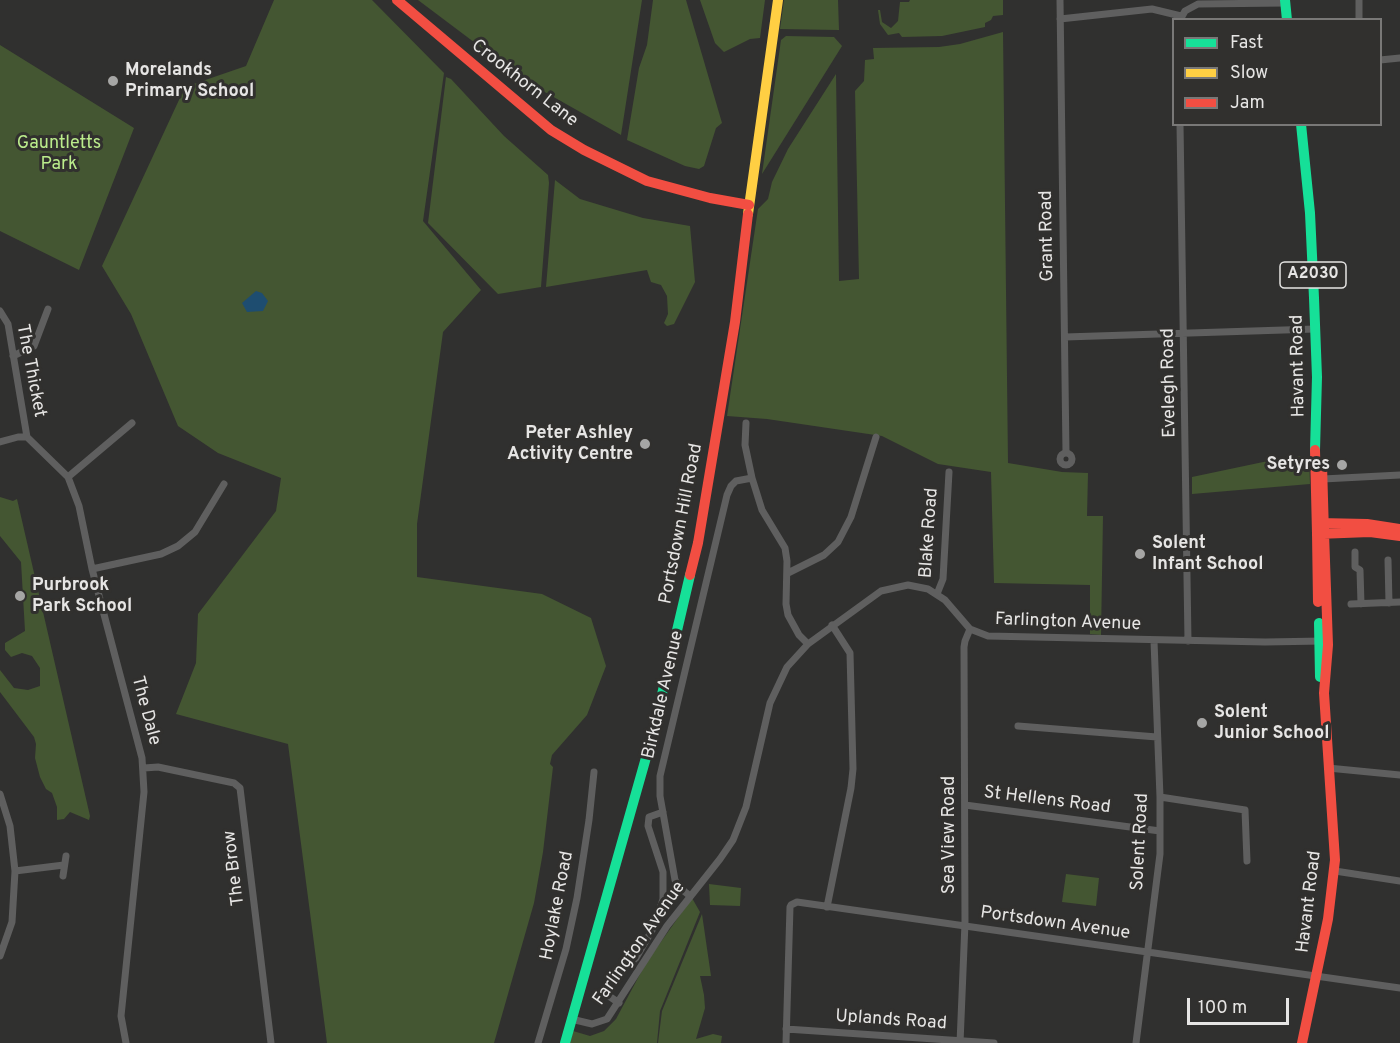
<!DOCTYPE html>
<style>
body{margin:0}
#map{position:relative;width:1400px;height:1043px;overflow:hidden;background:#30302f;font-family:Overpass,sans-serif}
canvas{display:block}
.legend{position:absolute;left:1172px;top:18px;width:210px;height:108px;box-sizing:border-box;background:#31302e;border:2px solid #797877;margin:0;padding:8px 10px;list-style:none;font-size:18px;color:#e6e5e4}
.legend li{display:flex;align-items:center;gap:12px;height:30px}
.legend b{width:30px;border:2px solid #797877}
.scale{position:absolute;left:1187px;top:998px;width:102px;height:27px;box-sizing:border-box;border:3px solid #e6e5e4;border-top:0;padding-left:8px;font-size:18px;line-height:21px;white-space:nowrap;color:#e6e5e4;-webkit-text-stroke:4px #31302e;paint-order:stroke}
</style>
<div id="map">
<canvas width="1400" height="1043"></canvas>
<ul class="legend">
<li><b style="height:8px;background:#16e098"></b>Fast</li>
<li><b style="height:8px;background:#ffcf43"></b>Slow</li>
<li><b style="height:8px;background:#f24e42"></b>Jam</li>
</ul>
<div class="scale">100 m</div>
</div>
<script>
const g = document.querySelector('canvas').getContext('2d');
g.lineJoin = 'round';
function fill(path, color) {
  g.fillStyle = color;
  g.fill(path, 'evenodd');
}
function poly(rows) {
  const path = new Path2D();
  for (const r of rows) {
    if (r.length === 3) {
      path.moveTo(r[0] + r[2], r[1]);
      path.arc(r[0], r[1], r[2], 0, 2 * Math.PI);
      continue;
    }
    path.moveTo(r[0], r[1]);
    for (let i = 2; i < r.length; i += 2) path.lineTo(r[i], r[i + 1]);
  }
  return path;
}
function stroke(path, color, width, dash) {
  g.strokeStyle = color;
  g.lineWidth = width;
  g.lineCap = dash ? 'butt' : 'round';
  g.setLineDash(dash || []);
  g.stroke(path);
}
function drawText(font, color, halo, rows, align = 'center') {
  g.font = font + ' Overpass,sans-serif';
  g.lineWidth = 6;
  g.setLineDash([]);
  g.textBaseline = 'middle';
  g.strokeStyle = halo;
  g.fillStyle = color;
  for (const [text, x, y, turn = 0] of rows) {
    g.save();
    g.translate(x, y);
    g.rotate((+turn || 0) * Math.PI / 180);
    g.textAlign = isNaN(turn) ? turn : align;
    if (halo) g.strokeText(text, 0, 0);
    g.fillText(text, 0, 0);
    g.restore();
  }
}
const green = poly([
 [274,0,372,0,444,73,423,221,481,290,443,332,417,524,417,577,542,594,591,618,606,666,587,715,552,755,550,764,553,767,543,852,534,903,494,1043,327,1043,288,744,176,714,196,663,198,614,276,511,281,478,218,453,178,426,131,314,102,266,185,87,246,66],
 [418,0,642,0,621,135,527,82],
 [653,0,686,0,722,123,716,128,704,166,699,169,685,166,627,140,639,68,647,45],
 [700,0,765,0,760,38,750,39,724,52,715,43],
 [784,0,838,0,839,30,780,29],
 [910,0,1003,0,1003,15,993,16,991,20,985,23,985,27,942,36,902,37,899,33,888,35,880,24,878,10,880,10,882,22,891,28,898,21,900,2,909,2],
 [1003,32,1008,463,1062,472,1088,473,1087,516,1103,516,1101,635,1090,634,1090,585,994,583,991,472,938,464,882,436,767,419,727,416,758,209,768,199,772,182,788,149,836,74,839,281,859,279,855,91,864,81,865,60,874,59,873,48,939,47,960,44],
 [786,36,834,37,842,46,762,174,781,40],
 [0,45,134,128,79,270,0,231],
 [446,77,451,79,504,136,548,175,549,183,541,287,498,294,428,223],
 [555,180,580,199,643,218,690,226,695,282,674,324,667,326,664,323,668,314,667,296,661,285,651,282,647,270,546,287],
 [1309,456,1310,484,1192,494,1192,477,1287,457],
 [0,497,13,501,17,499,90,816,89,820,70,812,64,819,57,820,57,807,52,793,46,789,40,777,35,758,36,744,34,737,0,692,0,670,14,688,28,690,40,686,40,668,32,656,22,653,11,657,5,650,5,643,25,631,21,562,0,536],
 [1066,874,1099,878,1096,906,1062,902],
 [709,884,741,888,740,906,710,905],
 [692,898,700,912,660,1011,657,1043,570,1043,573,1031,590,1036,604,1031,616,1019,646,963],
 [702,914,711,976,700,976,704,995,705,1008,696,1039,713,1034,722,1036,721,1043,658,1043,662,1011]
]);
const water = poly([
 [256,291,262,293,268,301,263,311,247,312,242,303]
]);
const street = poly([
 [1060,0,1066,453],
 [1060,19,1152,9,1181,16],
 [1180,20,1185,11,1198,4,1285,3],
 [1359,20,1359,0],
 [1380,60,1400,58],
 [1180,124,1188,641],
 [0,311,8,324,27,437],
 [1065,337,1315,329],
 [13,356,34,346,48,309],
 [746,423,745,445,752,478,762,510,785,548,787,561,786,604,788,615,799,635,808,644],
 [0,442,18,437,27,437,68,477,79,506,92,569,142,758,144,792,121,1016,126,1043],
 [1066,459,6],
 [68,477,132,423],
 [1323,479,1400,475],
 [1355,552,1355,567,1360,570,1361,604],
 [1388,560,1389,603],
 [92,569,161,554,178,546,195,532,224,484],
 [788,573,824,555,838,542,851,517,876,437],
 [937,594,943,579,949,472],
 [1351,604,1400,602],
 [1018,726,1157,737],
 [144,768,158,767,234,783,240,788,271,1043],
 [1328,768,1400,775],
 [0,794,10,826,15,871,12,922,0,956],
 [1160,797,1245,810,1247,861],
 [965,805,1160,831],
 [15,871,64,865],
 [1335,871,1400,881],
 [63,876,66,856],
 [690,896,679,887,675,880,660,796,660,776,727,495,731,486,736,481,752,478],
 [827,907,851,788,853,769,850,653,832,625],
 [619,1003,606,994,606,986,636,958,655,925,663,899,663,872,648,826,649,817,663,812],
 [571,1019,592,1024,607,1019,667,926,720,859,733,840,746,807,770,703,787,667,808,644,881,591,908,585,928,589,945,600,970,629,988,636,1265,642,1323,641],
 [786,1029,994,1043],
 [538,1043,566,949,577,898,589,820,594,772],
 [786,1043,790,907,791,905,797,902,1400,988],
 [960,1043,965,923,964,647,965,641,970,629],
 [1136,1043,1160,854,1160,797,1154,641]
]);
const fast = poly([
 [1285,0,1287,20],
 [1301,124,1310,213,1314,298,1317,377,1315,450],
 [1319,623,1320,677],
 [565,1043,653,733,690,575]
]);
const slow = poly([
 [748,214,778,0]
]);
const jam = poly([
 [397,0,551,130,584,150,647,181,710,198,749,205],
 [1315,450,1317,534,1370,532,1400,536],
 [1322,465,1324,533],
 [1319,523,1367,524,1400,529],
 [1317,534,1318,602],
 [690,575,698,543,735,322,748,214],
 [1302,1043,1328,919,1335,860,1324,693,1328,645,1324,533]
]);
const markers = [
 [113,81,6,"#a6a6a5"],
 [645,444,6,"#a6a6a5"],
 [1342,465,6,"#a6a6a5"],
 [1140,554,6,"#a6a6a5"],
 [20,596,6,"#a6a6a5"],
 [1202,723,6,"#a6a6a5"]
];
const shields = [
 [1313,275,66]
];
const shieldNames = [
 ["A2030",1313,275]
];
const poiNames = [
 ["Morelands",125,71],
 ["Primary School",125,92],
 ["Peter Ashley",633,434,"right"],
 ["Activity Centre",633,455,"right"],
 ["Setyres",1330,465,"right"],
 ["Solent",1152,544],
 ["Infant School",1152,565],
 ["Purbrook",32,586],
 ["Park School",32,607],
 ["Solent",1214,713],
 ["Junior School",1214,734]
];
const streetNames = [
 ["Crookhorn Lane",524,84,38],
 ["Grant Road",1048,236,-91],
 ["Havant Road",1299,366,-91],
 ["The Thicket",30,371,79],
 ["Evelegh Road",1170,383,-91],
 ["Portsdown Hill Road",682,524,-79],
 ["Blake Road",930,533,-86],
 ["Farlington Avenue",1068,623,2],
 ["Birkdale Avenue",664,695,-77],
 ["The Dale",145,711,75],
 ["St Hellens Road",1047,801,7],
 ["Sea View Road",950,835,-90],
 ["Solent Road",1141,842,-87],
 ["The Brow",235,868,-97],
 ["Havant Road",1310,902,-83],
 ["Hoylake Road",558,906,-79],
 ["Portsdown Avenue",1055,924,8],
 ["Farlington Avenue",640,944,-55],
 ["Uplands Road",891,1021,4]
];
const parkNames = [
 ["Gauntletts",59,144],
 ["Park",59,165]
];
fill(green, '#445632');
fill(water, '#1e4d70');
stroke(street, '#5f5f5f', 7);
stroke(fast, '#16e098', 10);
stroke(slow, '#ffcf43', 10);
stroke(jam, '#f24e42', 10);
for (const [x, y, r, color] of markers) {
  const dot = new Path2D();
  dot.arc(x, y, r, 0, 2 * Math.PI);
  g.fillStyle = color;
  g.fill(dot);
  stroke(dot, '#31302e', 2);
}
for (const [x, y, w] of shields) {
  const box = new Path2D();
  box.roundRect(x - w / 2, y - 13, w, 26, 4.5);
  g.fillStyle = '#31302e';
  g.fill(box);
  stroke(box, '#e6e5e4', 1.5);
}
drawText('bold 16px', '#e6e5e4', null, shieldNames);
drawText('bold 18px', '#e6e5e4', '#31302e', poiNames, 'left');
drawText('18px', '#e6e5e4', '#31302e', streetNames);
drawText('18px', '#bbec8c', '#31302e', parkNames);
</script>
